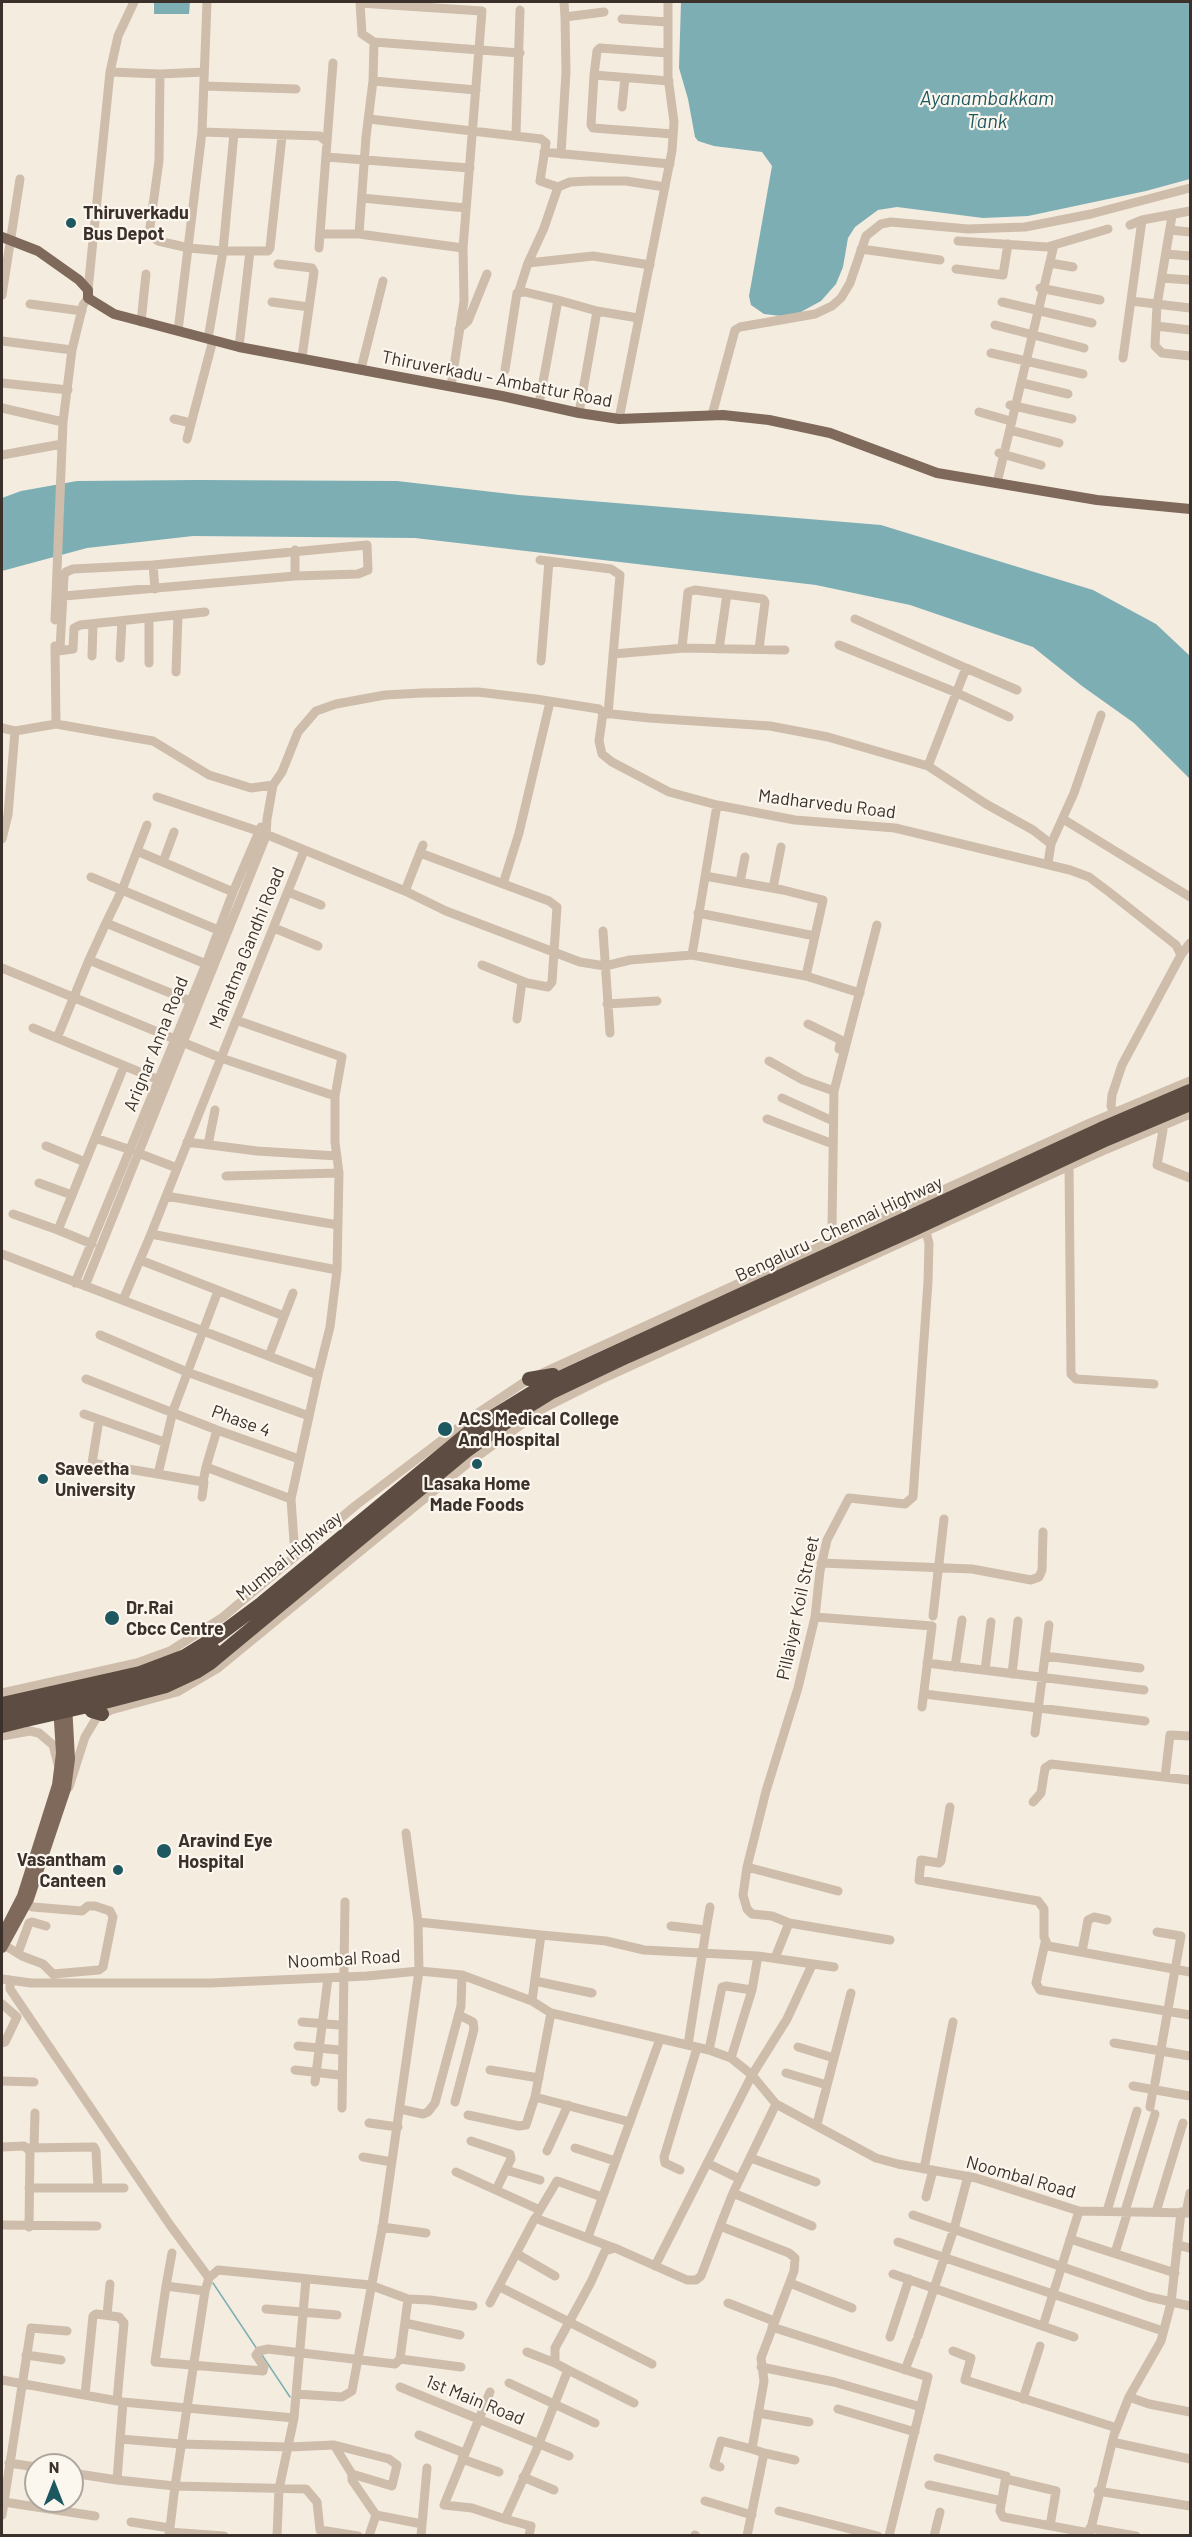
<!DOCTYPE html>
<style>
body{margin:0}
#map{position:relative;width:1192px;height:2537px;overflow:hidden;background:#f5ece0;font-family:Barlow,sans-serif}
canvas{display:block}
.frame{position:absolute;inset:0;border:3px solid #3b312a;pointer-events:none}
.north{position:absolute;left:24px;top:2453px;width:60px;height:60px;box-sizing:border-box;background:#fbf6ee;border:2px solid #aea7a0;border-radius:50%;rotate:0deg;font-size:16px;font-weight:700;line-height:24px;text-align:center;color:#3b312a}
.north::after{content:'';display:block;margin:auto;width:21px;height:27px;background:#1d5760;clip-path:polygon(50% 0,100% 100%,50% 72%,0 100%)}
</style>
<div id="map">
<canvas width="1192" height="2537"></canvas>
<div class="frame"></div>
<div class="north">N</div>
</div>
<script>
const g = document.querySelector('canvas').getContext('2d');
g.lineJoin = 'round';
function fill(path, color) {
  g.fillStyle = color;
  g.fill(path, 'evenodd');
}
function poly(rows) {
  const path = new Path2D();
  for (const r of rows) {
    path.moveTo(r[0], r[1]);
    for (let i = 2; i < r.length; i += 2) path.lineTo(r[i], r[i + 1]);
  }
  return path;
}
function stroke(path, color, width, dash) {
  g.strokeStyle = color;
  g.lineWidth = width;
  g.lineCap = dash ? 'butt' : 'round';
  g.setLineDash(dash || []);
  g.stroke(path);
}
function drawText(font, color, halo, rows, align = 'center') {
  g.font = font + ' Barlow,sans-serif';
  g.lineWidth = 4.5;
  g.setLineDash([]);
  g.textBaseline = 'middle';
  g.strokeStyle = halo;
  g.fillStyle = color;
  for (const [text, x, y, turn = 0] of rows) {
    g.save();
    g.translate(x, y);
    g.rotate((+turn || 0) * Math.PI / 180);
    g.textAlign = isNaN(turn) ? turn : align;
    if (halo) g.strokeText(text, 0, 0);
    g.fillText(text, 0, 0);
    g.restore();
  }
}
const water = poly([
 [154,2,190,2,189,14,154,14],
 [681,2,1190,2,1190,179,1146,191,1028,216,983,218,897,207,878,210,855,227,848,238,843,267,836,284,821,301,799,313,781,316,764,314,751,305,749,296,772,166,762,152,714,146,698,141,695,137,688,99,679,68],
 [198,480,397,481,519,495,881,525,1093,590,1156,624,1190,656,1190,779,1134,723,1082,686,1033,647,910,605,816,585,415,538,193,536,87,548,2,571,2,498,21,491,77,481]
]);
const stream = poly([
 [213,2283,257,2349],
 [262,2355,290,2397]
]);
const minor = poly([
 [564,2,565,17],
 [360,3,482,11,463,248,464,301,451,386],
 [622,19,668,22],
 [374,42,520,53],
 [668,53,600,48,597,51,594,75,669,81],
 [110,72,160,74,204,72],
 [160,74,159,161,149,234,158,241,189,248,223,251,250,251],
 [594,75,591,125,593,128,673,134],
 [373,81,476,90],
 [204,86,296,89],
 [622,107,625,78],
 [369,119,541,139,546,143,540,181,558,187,570,182,590,181,626,181,665,187],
 [202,132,207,2],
 [516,134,520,10],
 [544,152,670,164],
 [561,154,566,72,565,17,604,12],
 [326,157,470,168],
 [362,198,466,208],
 [1172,216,1157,305,1155,346,1162,353,1190,356],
 [1130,225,1142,220,1190,211],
 [1170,230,1190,232],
 [320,234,333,63],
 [359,234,463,248],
 [958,241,1047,247,1054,245,997,483],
 [1054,245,1108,229],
 [319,248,320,234,359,234,366,137,373,81,374,42,362,34,360,2],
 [861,249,940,260],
 [1166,254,1190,256],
 [528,263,593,256,650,265],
 [1050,263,1073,267],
 [278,264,312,268,314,272,302,357],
 [956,269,1003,275,1008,244],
 [1162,278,1190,280],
 [1040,288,1100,300],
 [88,290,110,72,118,36,134,2],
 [519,291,528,263,544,228,558,187],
 [2,295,20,179],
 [1131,301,1190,308],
 [272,302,309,307],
 [1002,302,1092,323],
 [30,304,82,311],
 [141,322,146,274],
 [995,325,1084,348],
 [1156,326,1190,330],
 [459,329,468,321,487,274],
 [178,331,202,132,320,136,327,142],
 [208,339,223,251,234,133],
 [2,341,72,350],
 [239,347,250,251,268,251,270,248,282,136],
 [991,353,1083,374],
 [1123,358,1142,220],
 [361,369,383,281],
 [505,370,517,293,525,292,558,300],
 [2,383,68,390],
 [1022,383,1068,394],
 [539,404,558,300,597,311,638,318],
 [1010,405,1072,419],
 [2,408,63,422],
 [979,412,1007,420],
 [579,413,597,311],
 [712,415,735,330,740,327,815,314,832,306,841,298,850,283,866,236,881,224,891,222,968,229,1025,227,1091,214,1190,188],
 [174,419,191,423],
 [619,419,672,151,674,122,668,77,668,2],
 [1010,430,1059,443],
 [187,439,213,340],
 [999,453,1041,465],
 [2,455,62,444],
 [540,560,611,569,620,575,608,714],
 [153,565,155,589],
 [295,576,295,550],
 [855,619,966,668],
 [55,620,63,422,72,350,83,305,88,298],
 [839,645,955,692,1009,717],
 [55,646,56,724],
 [682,648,688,592,695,590,763,599,765,602,759,649],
 [719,649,727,594],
 [55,651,60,649,64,576,66,572,73,569,153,565,367,545,368,570,358,574,295,576,64,596],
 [58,651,73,649,74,628,80,625,205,612],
 [613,654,685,648,785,650],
 [92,656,93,624],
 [120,658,122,621],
 [541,661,549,561],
 [149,663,149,618],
 [176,672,178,615],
 [603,713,649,718,770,726,828,737,928,766,986,804,1033,830,1051,844,1048,863],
 [2,728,15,731,56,724,153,741,209,775,251,788,273,785,282,772,298,732,316,711,336,704,385,695,422,693,478,692,536,699,599,709,603,713,599,741,602,754,612,762,669,792,717,805,795,820,895,828,1070,870,1089,877,1109,892,1176,945,1181,955,1122,1065,1112,1095,1111,1106,1122,1142],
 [928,766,966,668,1017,690],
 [157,797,258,831,405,891,446,911,580,962,605,966,630,960,692,955,806,976,860,993],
 [1063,819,1190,897],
 [2,839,8,815,15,731],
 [1051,844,1074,793,1101,715],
 [137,851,233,892],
 [304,851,221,1058,335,1096],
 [420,853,549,901,557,907,552,982,548,987,527,983,482,965],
 [163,862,174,832],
 [705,876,783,890,823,900,806,976],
 [91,877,122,890,147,825],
 [740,882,745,857],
 [503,884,519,833,550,702],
 [773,888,781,847],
 [405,891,423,845],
 [288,892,321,905],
 [698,913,815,936],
 [274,928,318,946],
 [603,931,610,1033],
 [692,955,717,805],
 [1181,955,1190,943],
 [89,960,106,923],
 [206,964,106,923,122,890,218,930],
 [2,968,221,1058,151,1234],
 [607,1004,657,1001],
 [517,1019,522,981],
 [236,1020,342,1057,335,1096,335,1142,339,1173,337,1270],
 [808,1024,841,1040,839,1049],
 [33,1028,57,1038],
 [769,1061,803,1080,834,1091],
 [159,1080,57,1038,89,960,190,1001],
 [782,1098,833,1121],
 [767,1119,833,1144],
 [1164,1124,1157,1165,1190,1178],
 [95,1138,131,1150],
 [187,1142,257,1151,337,1156],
 [208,1145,215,1110],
 [46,1146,85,1162],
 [138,1153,177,1168],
 [1069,1163,1071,1374,1076,1379,1154,1384],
 [226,1176,339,1173],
 [39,1183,72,1195],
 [166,1196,338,1225],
 [13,1214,58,1230,124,1066],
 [58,1230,92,1244],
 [834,1241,832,1227,834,1091,877,925],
 [2,1254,318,1375,291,1499,295,1556],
 [140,1260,284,1316],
 [75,1283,206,964,233,892,261,827],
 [85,1286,266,836,267,819,273,785],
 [218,1291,173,1411,158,1474,203,1482,206,1467,291,1499],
 [123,1300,151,1234,337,1270,330,1327,318,1375],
 [100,1335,187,1372,309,1416],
 [269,1356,293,1293],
 [86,1379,217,1430,299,1459],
 [84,1414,164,1442],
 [99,1420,92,1463,158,1474],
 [206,1467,217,1430],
 [202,1497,204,1482],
 [821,1563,972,1569,1031,1580,1039,1577,1042,1570,1043,1532],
 [933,1616,944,1519],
 [815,1617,932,1626,922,1707],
 [1045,1656,1140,1668],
 [927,1663,1144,1690],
 [955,1667,962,1620],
 [985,1670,991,1622],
 [1012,1674,1018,1621],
 [2,1693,137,1663,170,1651,223,1617,355,1506,475,1415,529,1379,1083,1126,1190,1081],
 [924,1694,1145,1721],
 [1035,1733,1049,1625],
 [2,1736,30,1731,39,1733,53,1745,58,1764],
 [1165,1777,1170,1735,1190,1736],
 [69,1787,85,1737,97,1717,111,1710,177,1692,218,1668,468,1463,544,1408,600,1380,1107,1149,1190,1114],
 [1033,1802,1041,1793,1045,1768,1051,1764,1190,1780],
 [950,1807,941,1861,939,1863,921,1860,919,1880,1038,1901,1044,1909,1044,1937,1048,1946,1190,1972],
 [406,1833,418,1922],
 [747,1867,838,1891],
 [789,1923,890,1940],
 [671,1926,706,1930,688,2045],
 [706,1930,710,1907],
 [541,1935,606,1941,644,1950,758,1956,834,1967],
 [1045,1943,1036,1983,1040,1990,1190,2015],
 [4,1945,22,1956,43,1964,53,1974,99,1970,103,1967,113,1917,110,1911,95,1906,88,1906,82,1911,33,1907,26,1904],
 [1082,1952,1088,1920,1094,1917,1107,1920],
 [18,1953,29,1923,32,1922,46,1926],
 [775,1958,789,1923,772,1916,752,1914,747,1909,743,1895,747,1867,766,1791,798,1688,815,1617,820,1571,827,1540,849,1498,905,1504,913,1497,928,1282,929,1243,925,1229],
 [2,1979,31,1983,211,1983,367,1976,419,1971,418,1922,541,1935,532,2001,551,2013,709,2050,731,2058,752,2075,776,2104,876,2158,898,2164,976,2178,1079,2211,1190,2213],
 [10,1980,10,1989,170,2225,209,2278],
 [535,1981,592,1993],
 [2,2004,17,2017,5,2042,2,2043],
 [302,2022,339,2025],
 [1114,2043,1190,2056],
 [298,2046,339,2050],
 [798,2047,834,2058],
 [709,2050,722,1987,726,1986,752,1990],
 [731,2058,752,1990,758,1956],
 [295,2070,339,2075],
 [490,2070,539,2078],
 [786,2073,827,2085],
 [2,2081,34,2082],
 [315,2082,328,1978],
 [1155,2083,1181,1936,1157,1932],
 [1133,2086,1190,2096],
 [535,2097,630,2122],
 [455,2102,474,2029,473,2022,459,2015],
 [1150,2107,1153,2090],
 [342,2108,345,1902],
 [400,2109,423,2114,428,2112,435,2103,461,2006,462,1975],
 [468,2115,519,2126,526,2125,535,2097,551,2013],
 [369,2123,398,2127],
 [817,2124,851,1993],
 [471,2141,510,2154,511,2159,496,2190],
 [2,2147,24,2146,30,2151,29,2227],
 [28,2148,94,2147,96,2151,98,2188],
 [34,2148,35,2113],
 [575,2148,615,2161],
 [547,2151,568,2105],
 [363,2157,392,2162],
 [751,2158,816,2182],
 [707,2163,740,2179],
 [924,2169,953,2022],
 [506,2170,540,2180],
 [680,2170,665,2163,664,2157,697,2048],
 [456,2172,540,2210],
 [29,2188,124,2188],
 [733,2193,812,2226],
 [926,2197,933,2170],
 [1107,2211,1137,2111],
 [1125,2211,1155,2114],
 [1156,2212,1183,2123],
 [538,2213,557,2181,602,2197],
 [1186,2213,1190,2193],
 [913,2215,1149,2297,1190,2306],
 [2,2225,97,2226],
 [382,2227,426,2233],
 [588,2237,660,2039],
 [1070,2239,1175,2273],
 [898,2242,1163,2331],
 [1177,2245,1190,2248],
 [1115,2253,1128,2211],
 [517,2254,555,2276],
 [655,2266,752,2075,787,2019,812,1965],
 [893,2274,1074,2337],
 [790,2283,852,2308],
 [166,2286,172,2253],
 [500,2287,652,2364],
 [205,2291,166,2286,155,2362,263,2371,264,2367,256,2355,259,2351,268,2349,395,2364,400,2359,408,2299],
 [490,2303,535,2218,614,2248],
 [728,2303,774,2321],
 [266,2309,337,2315],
 [107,2315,110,2284],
 [405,2323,460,2335],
 [1043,2326,1079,2211],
 [772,2327,928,2377,889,2536],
 [918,2336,954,2229,968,2176],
 [890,2337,909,2279],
 [953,2351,971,2358,965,2380,1117,2428],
 [527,2352,555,2363],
 [26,2355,61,2360],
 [400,2359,461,2367],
 [761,2367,834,2382,921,2407],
 [568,2370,634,2403],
 [905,2370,916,2341],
 [2,2380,123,2402,294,2418],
 [509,2383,595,2423],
 [400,2387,569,2456],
 [490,2392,444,2505,472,2508,505,2519],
 [296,2394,342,2397,352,2391,383,2224,419,1971,462,1975,532,2001],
 [85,2395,93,2316,96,2314,119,2317,124,2323,117,2401],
 [1129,2397,1149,2404,1190,2412],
 [1023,2399,1040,2346],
 [123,2402,117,2480,175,2486,169,2536],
 [838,2409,915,2432],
 [758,2413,809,2422],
 [419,2435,464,2453],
 [120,2439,181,2444,289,2447,334,2445,389,2459,397,2465,392,2486,352,2474],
 [1112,2442,1190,2459],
 [334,2445,352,2474,352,2480,376,2515,422,2524],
 [764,2453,795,2460],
 [938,2458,1006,2476,1000,2511,1003,2517,1089,2533],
 [462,2459,499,2472],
 [9,2463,36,2467],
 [720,2467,714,2465,721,2441,752,2449,764,2381,761,2358,794,2271,795,2258,789,2253,720,2226,733,2193,776,2104],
 [72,2473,117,2480],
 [523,2477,554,2490],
 [1006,2479,1056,2491,1050,2526],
 [929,2485,1002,2501],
 [1098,2491,1190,2506],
 [705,2501,752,2515],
 [4,2502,95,2516],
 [779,2511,878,2536],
 [2,2515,31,2328,67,2331],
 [131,2522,170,2528],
 [1090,2528,1136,2536],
 [169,2532,224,2536],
 [695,2535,696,2536],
 [277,2536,279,2489,294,2418,306,2279],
 [358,2536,320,2530,317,2502,306,2489,175,2486,205,2291,209,2278,218,2270,370,2285,408,2299,430,2300,473,2306],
 [369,2536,376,2515],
 [421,2536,427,2468],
 [529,2536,531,2526,505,2519,536,2451,568,2370,555,2363,555,2348,591,2282,605,2251,615,2248,687,2280,696,2280,701,2276,720,2226],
 [747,2536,764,2453,752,2449],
 [934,2536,940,2512],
 [1089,2536,1114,2435,1129,2397,1161,2341,1171,2303,1181,2212]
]);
const major = poly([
 [2,237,38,251,79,280,88,290,88,298,114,314,239,347,502,396,579,413,619,419,723,415,769,420,830,433,937,473,1097,500,1190,509],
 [2,1935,22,1896,57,1785,61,1753,58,1706],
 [2,1948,29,1899,66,1789,70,1759,67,1704]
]);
const highway = poly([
 [529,1379,553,1375],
 [91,1698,89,1707,92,1711,102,1714],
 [101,1703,166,1686,196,1672,210,1663,466,1451,524,1409,550,1393,628,1356,914,1229,1107,1139,1190,1104],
 [2,1704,140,1673,185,1656,219,1635,262,1603,473,1429,546,1384,1101,1129,1190,1091],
 [2,1715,160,1677,188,1665,213,1649],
 [2,1726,26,1720]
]);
const highwayBridge = poly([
 [26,1720,101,1703]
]);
const markers = [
 [71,223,6,"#1d5760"],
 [445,1429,8,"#1d5760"],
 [477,1464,6,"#1d5760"],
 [43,1479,6,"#1d5760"],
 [112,1618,8,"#1d5760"],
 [164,1851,8,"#1d5760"],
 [118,1870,6,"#1d5760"]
];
const poiNames = [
 ["Thiruverkadu",83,213],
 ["Bus Depot",83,234],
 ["ACS Medical College",458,1419],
 ["And Hospital",458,1440],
 ["Saveetha",55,1469],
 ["University",55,1490],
 ["Lasaka Home",477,1484,"center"],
 ["Made Foods",477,1505,"center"],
 ["Dr.Rai",126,1608],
 ["Cbcc Centre",126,1629],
 ["Aravind Eye",178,1841],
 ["Hospital",178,1862],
 ["Vasantham",106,1860,"right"],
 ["Canteen",106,1881,"right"]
];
const streetNames = [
 ["Thiruverkadu - Ambattur Road",497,379,11],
 ["Madharvedu Road",827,804,7],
 ["Mahatma Gandhi Road",247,948,-68],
 ["Arignar Anna Road",156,1044,-68],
 ["Bengaluru - Chennai Highway",839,1229,-25],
 ["Phase 4",241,1421,20],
 ["Mumbai Highway",289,1556,-39],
 ["Pillaiyar Koil Street",798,1608,-78],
 ["Noombal Road",344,1959,-3],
 ["Noombal Road",1021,2177,16],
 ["1st Main Road",475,2400,22]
];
const waterNames = [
 ["Ayanambakkam",987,98],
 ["Tank",987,121]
];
fill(water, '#7daeb4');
stroke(stream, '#7daeb4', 1.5);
stroke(minor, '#cebdab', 9);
stroke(major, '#7e695b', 10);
stroke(highway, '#5d4c41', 14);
stroke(highwayBridge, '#5d4c41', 14);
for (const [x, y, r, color] of markers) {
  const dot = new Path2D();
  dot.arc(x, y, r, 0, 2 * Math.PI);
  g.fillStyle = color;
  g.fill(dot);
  stroke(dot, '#fbf6ee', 2);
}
drawText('bold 18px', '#3b312a', '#fbf6ee', poiNames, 'left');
drawText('18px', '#3b312a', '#fbf6ee', streetNames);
drawText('italic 20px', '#1d5760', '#fbf6ee', waterNames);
</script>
